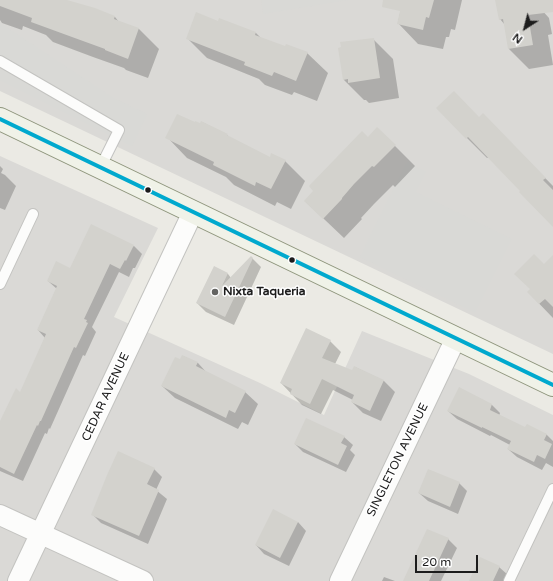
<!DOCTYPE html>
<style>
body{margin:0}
#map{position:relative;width:553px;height:581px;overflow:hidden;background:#ebeae4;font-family:"Varela Round",sans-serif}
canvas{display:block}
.north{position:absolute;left:505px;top:8px;width:40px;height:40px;-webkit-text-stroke:3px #fff;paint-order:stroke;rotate:216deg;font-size:11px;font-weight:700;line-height:16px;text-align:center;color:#1c1c1c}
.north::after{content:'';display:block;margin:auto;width:14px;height:18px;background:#1c1c1c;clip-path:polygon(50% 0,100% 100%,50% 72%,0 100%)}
.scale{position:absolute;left:415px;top:555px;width:63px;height:18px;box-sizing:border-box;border:2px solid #1c1c1c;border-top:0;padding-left:5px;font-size:12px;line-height:14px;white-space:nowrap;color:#1c1c1c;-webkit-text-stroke:3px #fff;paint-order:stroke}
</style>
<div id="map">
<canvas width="553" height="581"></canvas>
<div class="north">N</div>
<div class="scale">20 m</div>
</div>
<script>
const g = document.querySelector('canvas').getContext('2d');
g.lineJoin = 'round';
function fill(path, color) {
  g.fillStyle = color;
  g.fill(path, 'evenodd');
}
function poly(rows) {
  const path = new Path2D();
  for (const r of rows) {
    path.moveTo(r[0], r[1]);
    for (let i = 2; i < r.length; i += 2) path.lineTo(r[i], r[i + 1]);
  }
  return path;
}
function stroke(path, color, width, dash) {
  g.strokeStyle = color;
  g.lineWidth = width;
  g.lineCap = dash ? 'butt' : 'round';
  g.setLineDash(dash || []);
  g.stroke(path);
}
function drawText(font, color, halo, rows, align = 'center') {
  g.font = font + ' "Varela Round",sans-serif';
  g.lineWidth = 3;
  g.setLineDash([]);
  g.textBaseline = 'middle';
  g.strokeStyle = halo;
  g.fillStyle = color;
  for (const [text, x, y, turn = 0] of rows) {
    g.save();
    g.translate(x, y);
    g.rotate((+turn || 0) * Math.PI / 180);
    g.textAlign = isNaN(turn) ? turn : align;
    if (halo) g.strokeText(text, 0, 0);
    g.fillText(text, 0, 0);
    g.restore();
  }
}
const residential = poly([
 [0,0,553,0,553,354,0,91],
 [0,156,158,228,114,317,260,383,324,415,362,331,469,374,553,415,553,581,0,581]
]);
const parking = poly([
 [261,0,348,0,263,14],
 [0,23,112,97,147,114,132,146,0,80],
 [407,162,426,172,416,192,512,239,475,313,360,257]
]);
const shadow = poly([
 [0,0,64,0,115,17,119,22,139,29,159,49,148,78,126,70,124,68,93,57,53,42,46,35,23,26,22,30,2,23,0,20],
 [399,0,462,0,455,30,451,29,449,37,446,37,443,49,418,44,398,23,402,4],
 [496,0,538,0,540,8,549,18,552,34,548,35,553,65,529,69,509,49,505,25,500,19],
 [219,23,256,33,261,38,286,48,307,53,328,73,317,101,294,92,292,95,265,85,259,79,207,58,187,38],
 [373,39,393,59,399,98,369,103,366,100,364,100,344,80,342,48],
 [437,108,480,118,483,115,553,186,553,226,522,191,489,157,487,158],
 [202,122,227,135,230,138,270,158,285,161,305,181,291,209,277,202,275,206,234,185,226,177,187,158,167,137,200,124],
 [368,139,395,146,415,166,395,187,393,185,374,204,361,218,362,219,344,238,305,201],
 [0,166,3,169,1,173,5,175,16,186,5,210,0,208],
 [134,246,142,254,135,268,133,268,129,277,119,272,92,327,96,332,85,356,83,355,50,429,49,428,47,434,45,433,23,481,0,471,0,423,21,393,45,338,38,330,57,289,48,281,71,269],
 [251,257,261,267,234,325,206,312,197,303,214,268,228,274,231,278],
 [544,266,553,269,553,318,528,292,531,289],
 [330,341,341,352,335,364,353,372,355,367,384,381,395,392,381,421,363,413,352,402,353,400,333,390,321,414,302,405,281,383],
 [183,356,198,363,207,373,245,392,258,404,248,425,242,422,238,429,175,398,162,386],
 [459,389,492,405,500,413,499,416,526,429,546,434,553,441,553,467,546,463,542,470,517,457,508,449,510,445,491,435,490,436,457,419,448,411],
 [344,437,353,445,350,450,355,455,346,472,303,452,295,444],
 [154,469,162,477,156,490,167,499,148,544,101,523,93,515],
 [459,483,467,491,458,514,428,501,419,493],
 [298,522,306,531,289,566,264,554,256,545],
 [448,539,457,548,441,581,404,581],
 [499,567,508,575,505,581,470,581],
 [384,577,395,581,382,581]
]);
const building = poly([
 [0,0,67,0,95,8,115,16,114,19,139,28,128,59,105,50,105,49,72,37,31,22,32,18,0,6],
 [383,0,434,0,429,18,426,17,423,30,397,24,400,11,382,7],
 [495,0,553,0,553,12,528,15,533,45,508,49,503,19,499,20],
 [196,12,218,21,219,18,256,32,255,35,285,46,286,44,308,52,296,81,274,72,272,76,244,65,245,62,186,39],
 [374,38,380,78,348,83,348,79,343,80,338,48,341,47,340,42],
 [454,91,479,117,483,113,546,178,543,180,553,190,553,227,519,192,520,191,468,137,466,139,436,108],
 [177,114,195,122,195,121,200,123,201,121,228,134,227,135,270,157,271,153,286,160,271,189,256,182,255,186,213,165,214,162,165,138],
 [377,127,396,145,374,167,372,166,354,184,342,198,342,199,323,219,304,201,313,191,309,186,362,131,368,137],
 [91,224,134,245,126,261,125,260,120,269,110,264,84,319,87,320,86,322,88,323,76,348,74,347,41,421,40,421,38,426,37,425,14,474,0,467,0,421,16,388,20,392,46,334,37,330,57,286,47,281,56,261,70,268],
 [534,254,544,264,553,255,553,307,545,299,539,304,527,292,530,289,514,274],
 [251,256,253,258,225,317,196,303,214,266,228,273,222,286],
 [306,328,331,340,322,358,352,370,354,366,384,380,370,411,351,402,354,395,322,379,310,404,290,394,292,389,280,383],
 [182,355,198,362,196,366,246,391,235,413,229,410,226,418,161,386,175,357,180,359],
 [459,387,492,404,490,410,525,427,527,424,547,434,544,440,552,444,545,459,537,455,534,462,507,449,511,441,482,427,482,428,447,411],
 [306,418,345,436,341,443,347,446,338,465,294,444],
 [118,451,155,468,147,484,159,490,139,536,91,515,107,475],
 [428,469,460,482,450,507,418,493],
 [273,509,298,522,280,558,255,545],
 [427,529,449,538,429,581,403,581],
 [480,557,500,566,493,581,469,581]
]);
const lane = poly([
 [0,61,119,130,100,168],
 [0,284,33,214],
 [509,581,553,489]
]);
const street = poly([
 [0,515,143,581],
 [18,581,193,212],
 [340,581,456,338]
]);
const secondary = poly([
 [0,119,553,385]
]);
const bus1 = poly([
 [0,119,553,385]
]);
const markers = [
 [148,190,3.5,"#1c1c1c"],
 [292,260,3.5,"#1c1c1c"],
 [215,292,4,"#646462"]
];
const poiNames = [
 ["Nixta Taqueria",223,292]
];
const streetNames = [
 ["CEDAR AVENUE",106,397,-65],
 ["SINGLETON AVENUE",398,460,-64]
];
fill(residential, '#dad9d6');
fill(parking, '#d9d9d6');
fill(shadow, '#0003');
fill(building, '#d3d2cd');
stroke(lane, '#c3c3c0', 12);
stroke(street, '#c3c3c0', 22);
stroke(secondary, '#8e957c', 24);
stroke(lane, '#fcfcfb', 10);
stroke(street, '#fcfcfb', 20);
stroke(secondary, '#f0f2e8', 22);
stroke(bus1, '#00a9ce', 4);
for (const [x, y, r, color] of markers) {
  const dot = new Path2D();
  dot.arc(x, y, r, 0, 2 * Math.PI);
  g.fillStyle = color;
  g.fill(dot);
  stroke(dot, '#fff', 1.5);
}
drawText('bold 12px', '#1c1c1c', '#fff', poiNames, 'left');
drawText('12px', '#1c1c1c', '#fff', streetNames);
</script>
